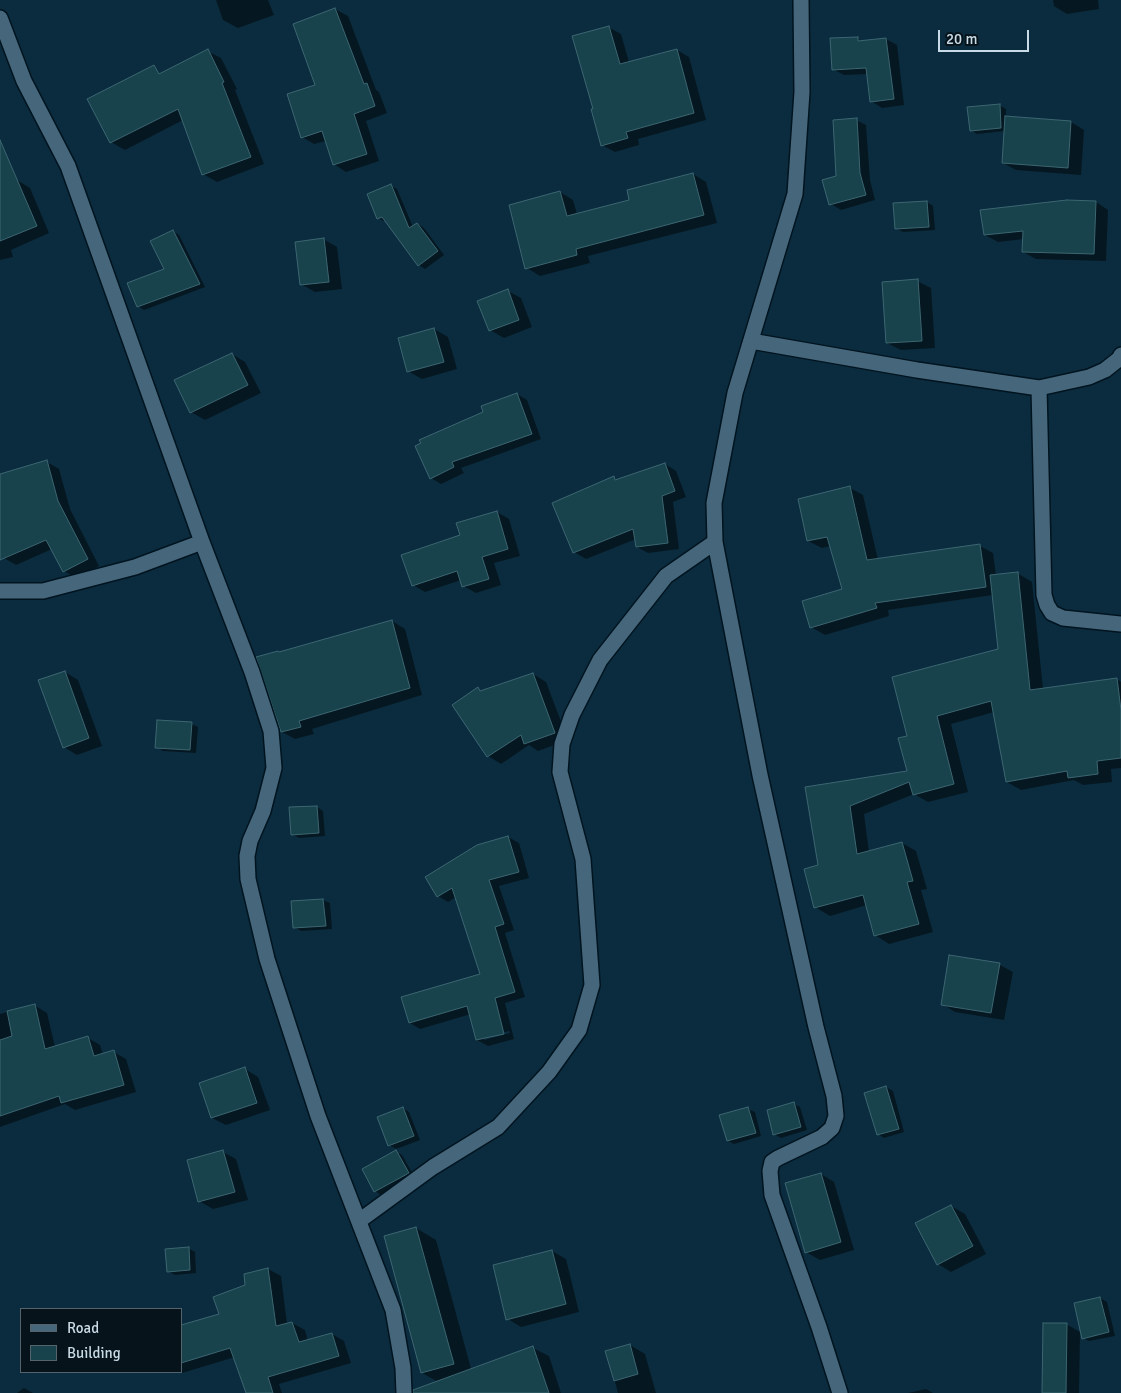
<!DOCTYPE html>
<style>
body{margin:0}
#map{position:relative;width:1121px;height:1393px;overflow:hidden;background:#0b2c3e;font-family:Signika,sans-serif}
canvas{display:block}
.legend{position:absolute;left:20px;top:1308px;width:162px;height:65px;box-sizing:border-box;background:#06131b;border:1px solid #54636c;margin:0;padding:6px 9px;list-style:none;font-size:15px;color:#c9dbe6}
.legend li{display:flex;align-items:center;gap:10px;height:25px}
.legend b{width:25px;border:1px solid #54636c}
.scale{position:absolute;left:938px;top:30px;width:91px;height:22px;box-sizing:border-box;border:2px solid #c9dbe6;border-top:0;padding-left:6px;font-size:15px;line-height:18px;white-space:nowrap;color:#c9dbe6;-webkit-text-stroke:4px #06131b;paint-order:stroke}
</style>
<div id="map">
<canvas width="1121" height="1393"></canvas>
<ul class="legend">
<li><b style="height:6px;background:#46677b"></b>Road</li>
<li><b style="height:14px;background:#18434d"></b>Building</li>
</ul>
<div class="scale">20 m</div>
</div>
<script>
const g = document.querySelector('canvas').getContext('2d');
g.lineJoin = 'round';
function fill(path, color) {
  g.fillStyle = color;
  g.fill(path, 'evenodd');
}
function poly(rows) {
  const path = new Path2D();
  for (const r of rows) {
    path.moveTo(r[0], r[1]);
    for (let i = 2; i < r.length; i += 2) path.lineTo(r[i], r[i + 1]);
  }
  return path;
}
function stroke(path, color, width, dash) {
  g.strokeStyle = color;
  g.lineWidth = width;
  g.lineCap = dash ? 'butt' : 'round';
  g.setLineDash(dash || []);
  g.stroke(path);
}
const shadow = poly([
 [216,0,268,0,274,15,238,28,223,20],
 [1053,0,1098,0,1099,9,1067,14,1054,6],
 [335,9,348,16,376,90,379,92,387,113,366,121,379,161,346,172,334,164,326,141,314,144,302,137,317,85],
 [608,27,621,34,629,62,677,50,689,57,706,120,638,139,639,145,615,152,602,145,594,109],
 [857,38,863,42,886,39,897,45,904,105,882,108,871,101,868,74,844,75,833,69],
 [207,51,221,58,237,89,235,90,264,164,217,182,203,174,183,120,125,150,111,142],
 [999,105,1006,109,1006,118,1071,122,1084,130,1081,175,1016,170,1003,163,1005,131,977,134,971,130],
 [856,120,866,125,870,180,875,200,841,210,831,204,837,177],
 [693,174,706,182,717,223,588,256,590,263,540,276,527,268,560,192,573,200,577,214,631,201],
 [17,180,30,188,49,233,11,250,13,257,0,260,0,187],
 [391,186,397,189,413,227,418,224,424,228,444,255,425,269,419,265,386,221,384,221,378,218],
 [927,202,933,206,935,230,903,232,896,228],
 [1096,202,1108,210,1106,261,1036,259,1023,252,1024,239,998,242,985,235],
 [173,231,179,235,205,287,144,310,138,306,165,270],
 [323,239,337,247,342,289,315,292,301,284],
 [917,281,931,288,935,348,901,350,887,343],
 [508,291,521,298,532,327,504,338,490,330],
 [434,329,448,337,457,369,422,379,408,371],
 [232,354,245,362,261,393,205,420,191,412],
 [517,394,527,400,541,439,461,468,464,473,441,484,431,478,485,412],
 [47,462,59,469,70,509,99,566,76,578,64,571,52,549,16,565,4,558,0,548,0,505],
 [665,464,676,471,686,497,673,502,679,549,648,553,637,547,636,539,586,559,574,552,614,478,618,480],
 [850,488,863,495,878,560,980,546,993,553,996,576,1017,573,1032,582,1043,689,1117,679,1121,682,1121,768,1111,769,1112,782,1083,785,1074,780,1021,790,1007,782,994,712,951,724,968,792,928,802,914,794,864,814,869,852,902,843,916,851,927,889,921,890,933,932,889,944,875,935,867,905,830,916,815,907,819,866,807,788,908,772,909,737,999,650,993,595,888,610,889,616,825,635,811,627,843,590,831,546,822,548,808,541],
 [497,512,509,519,520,556,494,563,501,585,476,593,463,586,461,580,425,592,413,585,462,536],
 [392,621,405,629,422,695,312,729,314,734,295,739,282,732,280,653],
 [65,672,78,680,102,746,77,755,64,747],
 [533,674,546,682,568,740,538,751,529,745,501,764,488,756,478,689,483,692],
 [192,724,198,727,196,753,163,751,157,747],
 [317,807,323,811,325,836,299,838,292,834],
 [508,837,519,843,529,878,499,886,514,930,505,933,525,997,505,1003,514,1039,488,1046,477,1040,471,1014,420,1029,410,1023,481,975,456,897,448,902,438,896],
 [509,1031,510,1033,484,1040,484,1037],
 [323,900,330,903,332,929,301,931,294,927,292,902],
 [950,956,1000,965,1013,972,1004,1020,955,1012,942,1004],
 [34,1005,47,1013,55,1047,88,1038,100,1045,103,1055,114,1052,126,1059,136,1092,75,1110,65,1104,0,1127,0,1014],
 [245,1069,258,1077,270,1110,226,1125,212,1118,201,1084],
 [886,1087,893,1091,904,1132,884,1138,878,1134],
 [794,1104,800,1107,807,1130,781,1138,774,1134],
 [403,1108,409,1112,420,1140,396,1149,389,1145],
 [748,1109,755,1112,761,1136,734,1144,728,1141],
 [223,1152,236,1159,248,1200,213,1209,199,1201],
 [396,1152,402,1155,414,1176,381,1195,375,1191],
 [821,1174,834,1182,854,1250,820,1260,806,1252],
 [951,1206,965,1214,986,1254,951,1272,938,1264],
 [416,1228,436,1240,473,1376,442,1384,422,1373],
 [188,1248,195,1252,196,1273,175,1275,168,1271],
 [552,1251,566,1259,579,1312,521,1327,508,1319,494,1266],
 [268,1269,281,1276,287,1324,292,1323,305,1330,308,1341,332,1334,344,1341,351,1363,279,1384,282,1393,247,1393,235,1357,182,1373,181,1372,181,1326,220,1315,246,1286,245,1275],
 [1100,1298,1107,1302,1115,1336,1089,1341,1083,1338],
 [1066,1324,1080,1332,1079,1393,1043,1393],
 [630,1345,645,1354,656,1393,618,1393,607,1352],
 [533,1348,549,1356,561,1393,498,1393],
 [24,1388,33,1393,17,1393],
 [926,1389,933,1393,908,1393]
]);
const building = poly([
 [335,8,364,84,367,83,375,106,354,114,367,154,333,165,322,131,301,138,287,94,315,85,293,24,335,8],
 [609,26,620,64,677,49,694,113,626,132,628,138,601,146,591,109,593,109,572,36,609,26],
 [858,37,858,41,886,38,894,99,870,102,866,68,832,70,830,38,858,37],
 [208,49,224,82,222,83,251,157,202,175,178,109,110,143,87,99,154,65,159,74,208,49],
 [1000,104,1001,128,970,131,967,107,1000,104],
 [1005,116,1071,121,1068,168,1002,163,1005,116],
 [857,118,860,173,866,195,829,205,822,180,836,176,833,120,857,118],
 [0,140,37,226,0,241,0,140],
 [693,173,704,215,576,249,577,255,525,269,509,205,560,191,567,216,629,200,627,190,693,173],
 [391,184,409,228,417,223,438,251,418,266,382,217,377,219,367,194,391,184],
 [1067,200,1096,201,1094,254,1022,252,1023,231,984,235,980,210,1067,200],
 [927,201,929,227,895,229,893,203,927,201],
 [173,230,200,284,137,307,127,283,164,269,150,241,173,230],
 [324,238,329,282,300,285,295,242,324,238],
 [918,279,922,341,886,343,882,282,918,279],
 [508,289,519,320,489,331,477,301,508,289],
 [434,328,444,362,407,372,398,338,434,328],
 [232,353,248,385,190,413,174,380,232,353],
 [517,393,532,434,452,462,454,467,430,479,415,446,421,443,419,440,483,412,481,406,517,393],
 [47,460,58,501,88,559,63,572,46,540,0,560,0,474,47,460],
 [665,463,675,491,662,496,668,543,636,547,633,529,573,553,552,503,614,476,615,480,665,463],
 [850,486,867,560,980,544,986,587,875,603,877,608,810,628,802,601,842,589,827,537,807,541,798,499,850,486],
 [497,511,508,549,482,557,489,579,462,587,457,571,412,586,401,555,460,535,456,523,497,511],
 [1018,572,1030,690,1117,678,1121,710,1121,758,1097,761,1098,774,1068,778,1067,771,1006,782,991,701,937,716,954,784,913,795,909,782,850,806,857,854,902,842,913,881,907,882,919,924,874,936,863,895,814,908,804,869,818,865,805,787,907,771,898,738,907,736,892,677,998,649,990,575,1018,572],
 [392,620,410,688,299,721,301,727,281,732,256,657,278,651,279,652,392,620],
 [65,671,89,738,63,748,38,680,65,671],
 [533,673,555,733,524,744,521,735,487,757,452,705,478,687,480,691,533,673],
 [157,720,192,722,190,750,155,748,157,720],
 [317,806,319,833,291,835,289,807,317,806],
 [508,836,519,872,489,880,504,924,495,927,515,992,495,998,504,1034,476,1040,467,1006,409,1023,401,997,480,974,452,888,437,897,425,877,477,845,508,836],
 [323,899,326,926,293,928,291,901,323,899],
 [949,955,1000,963,991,1013,941,1005,949,955],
 [35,1004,45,1049,88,1036,94,1056,114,1050,124,1085,61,1103,59,1096,0,1116,0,1040,12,1036,7,1011,35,1004],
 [245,1067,257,1103,211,1118,199,1083,245,1067],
 [886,1086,899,1129,877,1135,864,1093,886,1086],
 [794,1102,801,1127,773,1135,767,1110,794,1102],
 [403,1107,414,1136,388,1146,377,1117,403,1107],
 [748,1107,756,1133,727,1141,719,1115,748,1107],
 [223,1150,235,1192,198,1202,187,1160,223,1150],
 [396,1150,409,1173,374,1192,362,1169,396,1150],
 [821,1173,841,1242,805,1253,785,1183,821,1173],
 [951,1205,973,1246,937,1265,915,1223,951,1205],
 [416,1227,454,1364,421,1373,384,1236,416,1227],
 [189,1247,190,1270,167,1272,165,1249,189,1247],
 [552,1250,566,1304,506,1320,493,1265,552,1250],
 [268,1268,276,1326,292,1322,299,1342,332,1333,339,1356,268,1377,273,1393,246,1393,230,1348,181,1363,181,1325,219,1314,213,1297,245,1285,244,1274,268,1268],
 [1100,1297,1109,1332,1082,1339,1074,1303,1100,1297],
 [1043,1323,1067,1323,1066,1393,1042,1393,1043,1323],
 [630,1344,638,1374,614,1381,605,1351,630,1344],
 [533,1346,549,1393,413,1393,413,1390,533,1346]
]);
const minor = poly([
 [801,0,802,92,795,194,735,393,714,503,715,542,760,775,816,1027,834,1096,836,1116,832,1128,822,1137,778,1158,772,1162,770,1171,772,1195,819,1327,840,1393],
 [0,18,24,81,68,166,202,542,252,672,271,731,274,768,263,811,250,841,247,856,248,879,267,959,318,1116,393,1310,403,1368,404,1393],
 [751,341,917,370,1039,388,1089,377,1105,370,1119,359,1121,355],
 [1039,388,1044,595,1047,605,1052,613,1063,618,1121,624],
 [0,591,43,591,135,567,202,542],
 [359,1221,433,1167,498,1127,549,1072,579,1030,592,985,583,859,560,772,562,744,572,715,600,660,666,576,715,542]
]);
fill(shadow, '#0007');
fill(building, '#18434d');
stroke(building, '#3c6671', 1);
stroke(minor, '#001420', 18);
stroke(minor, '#46677b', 15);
</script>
